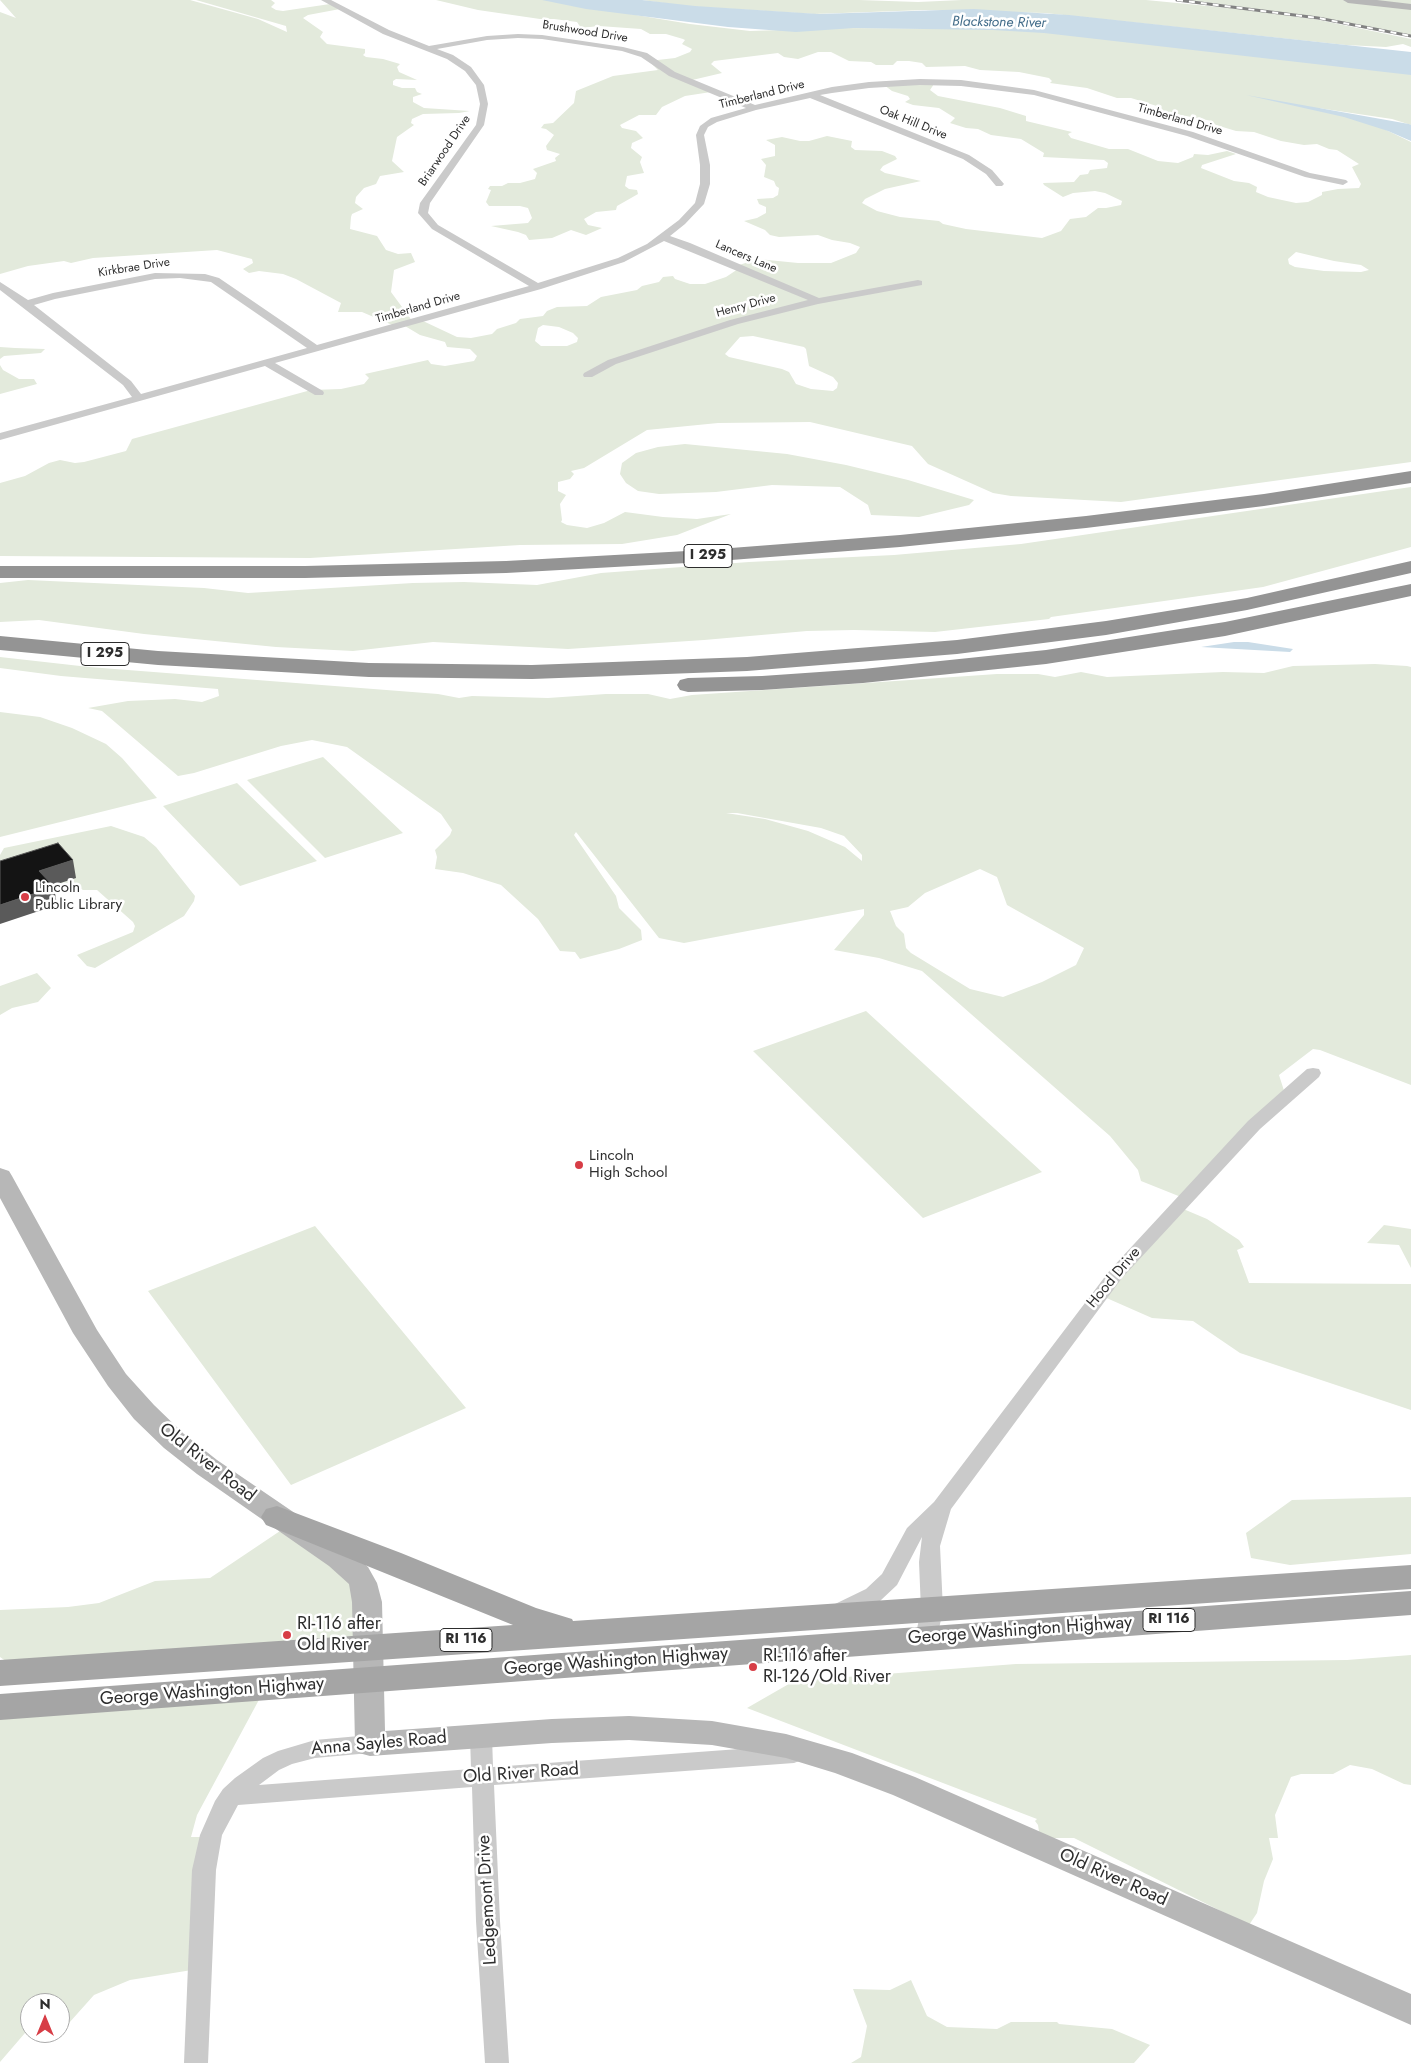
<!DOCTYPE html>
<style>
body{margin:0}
#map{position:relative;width:1411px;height:2063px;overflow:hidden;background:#fff;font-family:Jost,sans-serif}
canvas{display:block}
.north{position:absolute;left:20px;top:1993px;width:50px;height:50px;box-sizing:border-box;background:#fff;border:1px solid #ababab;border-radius:50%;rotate:0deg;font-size:14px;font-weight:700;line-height:20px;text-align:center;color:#2d2d2d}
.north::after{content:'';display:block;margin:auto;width:18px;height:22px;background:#d73d46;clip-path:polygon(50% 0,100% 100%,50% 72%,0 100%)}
</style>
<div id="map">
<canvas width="1411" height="2063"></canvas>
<div class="north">N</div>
</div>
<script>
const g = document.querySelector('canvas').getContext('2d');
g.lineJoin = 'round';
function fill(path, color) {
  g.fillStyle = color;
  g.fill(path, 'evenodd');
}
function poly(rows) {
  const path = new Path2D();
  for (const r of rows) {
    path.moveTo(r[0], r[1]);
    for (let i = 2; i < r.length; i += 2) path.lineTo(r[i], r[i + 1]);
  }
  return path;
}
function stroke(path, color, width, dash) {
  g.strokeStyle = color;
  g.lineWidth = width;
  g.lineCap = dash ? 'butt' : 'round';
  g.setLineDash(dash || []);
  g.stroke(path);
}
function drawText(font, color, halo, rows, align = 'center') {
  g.font = font + ' Jost,sans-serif';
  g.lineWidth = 5;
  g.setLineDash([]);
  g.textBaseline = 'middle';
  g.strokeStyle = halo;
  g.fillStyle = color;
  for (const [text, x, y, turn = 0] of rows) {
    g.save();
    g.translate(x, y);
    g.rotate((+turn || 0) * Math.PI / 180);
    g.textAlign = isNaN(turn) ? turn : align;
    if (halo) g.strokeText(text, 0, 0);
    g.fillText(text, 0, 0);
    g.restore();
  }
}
const green = poly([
 [0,0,190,0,258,19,287,32,286,26,196,0,271,0,275,3,271,7,276,10,283,11,330,4,340,9,308,15,303,18,323,32,320,37,327,44,365,49,365,53,363,55,366,57,383,59,400,64,397,67,399,72,417,80,396,79,393,81,393,85,402,88,415,88,417,92,422,94,413,97,413,102,424,108,470,111,459,113,423,114,412,119,411,123,414,125,397,137,392,161,404,172,380,176,376,184,364,188,356,197,355,203,363,209,352,214,351,217,350,229,377,236,386,250,398,254,411,253,415,262,394,270,391,292,413,322,397,327,362,312,338,312,341,303,296,279,283,274,259,271,249,273,243,269,253,263,252,259,217,250,93,258,71,263,64,261,28,266,0,274,0,12,16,18],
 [436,0,546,0,690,24,750,31,841,28,999,29,1054,33,1411,72,1411,125,1392,119,1318,108,1382,128,1411,142,1411,462,1121,502,1011,496,993,493,928,464,912,446,810,422,718,423,647,430,584,468,571,471,574,474,570,479,558,482,558,491,566,495,560,504,562,520,561,522,567,525,587,528,604,523,625,512,663,517,697,519,731,514,677,535,622,544,520,545,310,558,0,556,0,483,25,476,49,463,60,460,75,463,84,462,126,451,132,439,311,390,341,389,364,384,369,378,365,374,428,360,431,364,445,366,474,361,477,356,470,349,447,347,445,342,420,335,405,326,423,321,457,337,471,338,492,334,497,329,516,323,520,319,543,316,547,311,557,307,587,306,601,297,637,290,642,286,659,282,663,277,673,276,675,279,690,284,705,284,726,277,738,269,736,266,758,259,798,263,831,263,856,253,860,247,850,243,832,240,818,235,779,237,770,235,765,230,744,221,757,218,766,213,766,207,759,204,757,199,773,198,778,195,779,188,776,186,774,181,764,177,766,165,761,159,775,156,775,145,766,140,782,137,800,141,809,141,827,136,852,141,851,147,855,150,882,151,895,156,897,159,883,166,880,170,885,173,921,181,885,189,865,199,862,203,877,211,900,217,939,221,943,224,966,229,1042,238,1061,231,1070,219,1086,217,1098,208,1106,208,1121,205,1122,201,1105,193,1095,191,1073,193,1063,197,1044,185,1043,183,1074,182,1080,175,1088,174,1090,170,1107,168,1108,163,1104,160,1043,157,1044,153,1021,139,991,135,978,129,966,128,950,123,955,118,939,108,913,105,905,102,910,99,908,96,892,91,884,85,934,84,930,90,938,96,1000,108,1026,116,1026,121,1072,132,1068,134,1071,138,1109,149,1128,149,1158,161,1178,163,1193,157,1194,154,1208,155,1227,151,1236,154,1202,165,1201,168,1234,181,1249,183,1257,187,1256,192,1268,197,1296,203,1308,202,1322,195,1322,192,1338,189,1359,188,1361,184,1352,167,1359,164,1337,150,1329,149,1317,144,1304,145,1281,141,1254,132,1236,131,1216,125,1212,121,1176,114,1164,111,1160,107,1131,98,1117,98,1087,88,1050,83,1052,81,1049,78,1019,72,980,70,965,66,926,67,922,63,909,61,897,61,893,65,876,65,871,62,849,61,831,52,818,52,798,59,784,57,778,53,714,61,711,64,722,73,688,81,711,92,685,96,662,107,656,115,639,115,620,125,622,128,636,131,643,138,632,143,631,148,642,157,640,162,644,173,627,176,625,186,629,189,637,190,638,194,617,206,616,210,596,212,584,219,588,225,602,228,586,235,571,230,552,238,529,240,526,235,518,232,491,226,528,223,532,218,528,208,520,206,489,206,486,202,491,190,488,189,490,186,502,186,508,183,520,183,535,179,537,173,533,169,556,161,555,158,560,154,547,150,546,146,554,135,546,129,541,128,544,124,553,123,574,103,576,91,613,76,658,70,649,61,675,58,690,52,692,49,682,44,685,40,683,39,666,34,650,34,641,29,599,26,581,28,577,22,554,19,540,19,478,10],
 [1296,252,1334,261,1361,265,1369,270,1361,272,1324,271,1295,267,1289,264,1288,259],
 [543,325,559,327,573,333,578,338,577,342,567,346,541,346,535,341,538,328],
 [753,336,804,347,806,349,809,366,833,377,838,383,837,388,833,391,811,389,796,384,789,372,782,369,729,357,725,354,740,337],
 [642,0,859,0,918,2,962,0,1146,0,1239,9,1314,19,1411,39,1411,47,1403,44,1386,47,1346,45,1045,13,925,10,814,14,686,6],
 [1188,0,1411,0,1411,35,1319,17],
 [0,347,15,348,45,349,41,353,4,356,0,359],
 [0,365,3,370,19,379,34,379,37,384,0,394],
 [685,444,787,454,846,465,908,480,974,500,969,505,919,517,871,515,868,505,840,487,772,485,716,492,659,494,638,491,626,483,620,474,622,463,636,453,658,447],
 [1411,487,1411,547,1263,587,1051,617,1049,619,935,632,854,630,807,631,704,640,568,649,433,642,353,651,276,647,144,634,39,620,0,622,0,583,28,580,204,588,248,593,413,583,464,582,537,585,601,573,749,562,894,555,1021,544],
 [0,657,89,667,438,694,459,698,472,696,548,698,606,694,648,694,670,699,692,695,997,674,1038,674,1055,677,1081,672,1107,677,1223,672,1264,673,1293,666,1375,664,1407,666,1411,667,1411,1085,1320,1050,1313,1049,1279,1075,1287,1100,1186,1199,1141,1181,1138,1170,1110,1136,922,971,879,958,834,950,864,915,864,909,684,943,659,938,576,832,574,835,616,896,619,908,641,930,642,940,619,949,580,959,575,952,560,951,538,919,501,885,463,873,435,869,437,857,435,850,450,835,452,830,441,814,347,747,312,740,281,746,194,773,178,776,102,711,88,708,128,701,175,699,202,702,219,696,218,689,61,676,0,668],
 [726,813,737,813,821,828,844,836,862,855,862,861,845,847,808,831,765,819],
 [980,869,997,877,1007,905,1084,948,1076,965,1042,982,1003,997,970,989,911,953,906,948,904,934,896,926,890,911,908,907,925,893],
 [0,712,40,717,72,728,106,744,122,758,157,798,0,837],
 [323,757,403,833,325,858,247,780],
 [237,783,317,861,240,886,163,806],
 [111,826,144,837,156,847,195,896,194,901,184,916,95,968,87,966,77,955,133,932,135,926,133,922,97,890,83,890,78,887,72,888,63,893,36,863,0,869,0,855,4,848],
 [37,973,51,988,38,1002,12,1008,0,1015,0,986],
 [866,1011,1042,1172,923,1218,753,1051],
 [1181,1208,1207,1219,1239,1240,1244,1247,1237,1250,1249,1283,1411,1284,1411,1410,1240,1353,1193,1321,1152,1318,1102,1296],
 [1384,1225,1411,1229,1411,1268,1399,1245,1367,1243],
 [315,1226,466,1408,291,1485,148,1291],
 [1411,1497,1411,1554,1290,1565,1251,1558,1246,1533,1292,1500],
 [285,1526,354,1587,360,1640,24,1674,0,1657,0,1610,68,1607,99,1603,155,1581,210,1578,283,1529],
 [1411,1655,1411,1785,1404,1784,1372,1769,1350,1765,1333,1774,1301,1774,1291,1777,1275,1815,1278,1838,1269,1838,1273,1859,1264,1881,1257,1913,1249,1925,1074,1838,1040,1838,1038,1825,1035,1821,1037,1819,747,1708,794,1681,1016,1664,1347,1660],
 [261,1696,197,1815,191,1837,213,1837,198,1969,130,1980,94,1995,69,2023,60,2025,60,2003,30,2003,30,2031,25,2033,0,2062,0,1707],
 [911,1980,927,2016,947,2027,997,2029,1011,2022,1057,2022,1059,2024,1112,2029,1150,2045,1134,2063,851,2063,861,2057,867,2026,853,1989,890,1990]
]);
const water = poly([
 [542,0,642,0,695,6,819,14,974,9,1069,15,1411,52,1411,75,1044,33,993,30,854,28,796,32,728,27,586,9],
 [1246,95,1409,124,1411,125,1411,141,1388,131,1344,117],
 [1234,642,1248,642,1293,649,1290,652,1201,647]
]);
const street = poly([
 [321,0,331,0,389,30,429,46,487,36,518,34,542,35,623,47,647,53,675,72,755,105,832,87,869,82,920,79,961,80,1034,90,1193,132,1310,173,1346,180,1348,182,1343,185,1305,177,1187,136,1034,95,961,86,920,85,869,88,832,93,820,95,969,155,992,170,1004,184,1002,186,996,186,986,174,963,159,810,98,756,110,717,122,708,127,704,135,710,165,710,184,704,204,685,224,670,236,690,243,819,298,918,280,922,281,922,285,818,304,738,324,616,364,592,377,584,377,583,375,584,373,608,360,730,320,808,300,664,241,624,262,541,289,275,363,323,391,324,393,323,395,315,395,265,366,0,440,0,433,132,397,123,385,0,290,0,282,28,300,53,293,155,273,205,274,219,278,317,345,529,286,432,229,418,213,420,203,476,125,480,104,476,85,465,71,447,59,383,34,321,0],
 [518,38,542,39,622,51,641,57,669,76,746,108,711,118,700,126,696,135,700,165,700,184,695,203,679,220,647,244,618,258,538,283,438,225,428,213,430,203,484,125,488,104,484,85,471,67,453,55,437,49,487,40,518,38],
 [180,278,211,282,307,348,141,394,131,381,34,305,55,299,155,279,180,278],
 [1313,1068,1319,1069,1321,1073,1319,1077,1260,1129,1122,1278,951,1509,940,1546,943,1610,937,1638,934,1644,926,1646,918,1644,915,1638,921,1610,919,1562,922,1537,897,1585,880,1601,847,1617,840,1619,833,1617,829,1611,833,1605,866,1589,882,1574,907,1528,934,1502,1110,1270,1248,1121,1307,1069,1313,1068],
 [481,1727,489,1730,492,1736,493,1767,794,1745,802,1748,805,1754,802,1760,794,1763,494,1785,500,1921,509,2063,485,2063,476,1921,472,1787,238,1805,222,1835,216,1870,208,2063,184,2063,192,1870,200,1835,215,1801,223,1789,235,1778,263,1758,278,1751,315,1740,370,1735,378,1738,381,1744,378,1750,370,1753,315,1758,292,1764,279,1770,259,1785,471,1769,470,1736,473,1730,481,1727]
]);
const secondary = poly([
 [1343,0,1377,0,1411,4,1411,10,1348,3,1343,0],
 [0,1168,9,1171,12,1176,97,1330,126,1374,154,1405,184,1434,217,1460,349,1550,368,1567,377,1583,382,1602,385,1731,552,1719,629,1716,712,1721,786,1734,852,1753,915,1777,1411,1994,1411,2025,893,1795,835,1773,786,1758,712,1745,629,1740,552,1743,370,1756,359,1753,355,1744,352,1602,349,1584,329,1566,197,1474,164,1448,134,1419,108,1386,73,1333,0,1198,0,1168]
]);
const primary = poly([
 [277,1506,401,1553,536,1608,572,1619,573,1621,1411,1565,1411,1589,0,1686,0,1660,513,1625,266,1525,261,1517,266,1509,277,1506],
 [1411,1591,1411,1615,0,1720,0,1694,1411,1591]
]);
const highway = poly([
 [1411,471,1411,483,1264,506,1086,528,900,547,705,562,506,573,305,578,0,578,0,566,305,566,506,561,705,550,900,535,1086,516,1264,494,1411,471],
 [1411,561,1411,573,1247,610,1106,635,957,654,747,671,532,679,369,677,158,665,0,650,0,636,158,651,369,663,532,665,747,657,957,640,1106,621,1247,598,1411,561],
 [1411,584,1411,596,1225,636,1046,664,863,683,762,690,688,692,680,690,677,685,680,680,688,678,762,676,863,669,1046,650,1225,622,1411,584]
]);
const rail = poly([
 [1177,0,1318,18,1411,36]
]);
const shadedWall = poly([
 [73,860,76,878,42,889,39,871],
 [54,887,57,905,0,924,0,905]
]);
const building = poly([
 [58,843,73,860,39,871,54,887,0,905,0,861,58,843]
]);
const markers = [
 [25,897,5,"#d73d46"],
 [579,1165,5,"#d73d46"],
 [287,1635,5,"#d73d46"],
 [753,1667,5,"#d73d46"]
];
const farStreetnames = [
 ["Brushwood Drive",585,32,9],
 ["Timberland Drive",762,95,-14],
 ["Timberland Drive",1180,120,16],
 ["Oak Hill Drive",913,123,22],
 ["Briarwood Drive",445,151,-56],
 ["Lancers Lane",746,257,23],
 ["Kirkbrae Drive",134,268,-9],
 ["Henry Drive",746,306,-15],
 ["Timberland Drive",418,308,-16]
];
const farWaternames = [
 ["Blackstone River",999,23,1]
];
const shields = [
 [708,556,48],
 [105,654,48],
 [1169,1620,52],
 [466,1640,52]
];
const shieldNames = [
 ["I 295",708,556],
 ["I 295",105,654],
 ["RI 116",1169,1620],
 ["RI 116",466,1640]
];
const poiNames = [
 ["Lincoln",35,888],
 ["Public Library",35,905],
 ["Lincoln",589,1156],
 ["High School",589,1173]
];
const streetNames = [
 ["Hood Drive",1114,1278,-50]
];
const nearStreetnames = [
 ["Old River Road",207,1463,38],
 ["George Washington Highway",1020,1631,-4],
 ["George Washington Highway",616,1662,-4],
 ["George Washington Highway",212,1692,-4],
 ["Anna Sayles Road",379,1744,-5],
 ["Old River Road",521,1774,-4],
 ["Old River Road",1113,1878,24],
 ["Ledgemont Drive",488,1900,-93]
];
const nearPoinames = [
 ["RI-116 after",297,1625],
 ["Old River",297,1646],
 ["RI-116 after",763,1657],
 ["RI-126/Old River",763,1678]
];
fill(green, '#e3eadc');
fill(water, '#cadce8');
fill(street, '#cacaca');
fill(secondary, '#b7b7b7');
fill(primary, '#a5a5a5');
fill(highway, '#949494');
stroke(rail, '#828282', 3);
stroke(rail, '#fff', 2, [6]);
fill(shadedWall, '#5a5a5a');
fill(building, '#141414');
stroke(building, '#5a5a5a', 1);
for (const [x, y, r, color] of markers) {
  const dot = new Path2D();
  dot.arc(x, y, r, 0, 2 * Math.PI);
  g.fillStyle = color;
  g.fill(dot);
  stroke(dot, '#fff', 2);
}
drawText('12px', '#2d2d2d', '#fff', farStreetnames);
drawText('italic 14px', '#426c89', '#fff', farWaternames);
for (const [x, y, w] of shields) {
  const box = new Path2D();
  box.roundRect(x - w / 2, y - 11.5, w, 23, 4);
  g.fillStyle = '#fff';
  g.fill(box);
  stroke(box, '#2d2d2d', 1);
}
drawText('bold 14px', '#2d2d2d', null, shieldNames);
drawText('15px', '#2d2d2d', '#fff', poiNames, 'left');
drawText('15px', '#2d2d2d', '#fff', streetNames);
drawText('18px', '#2d2d2d', '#fff', nearStreetnames);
drawText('18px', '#2d2d2d', '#fff', nearPoinames, 'left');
</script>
